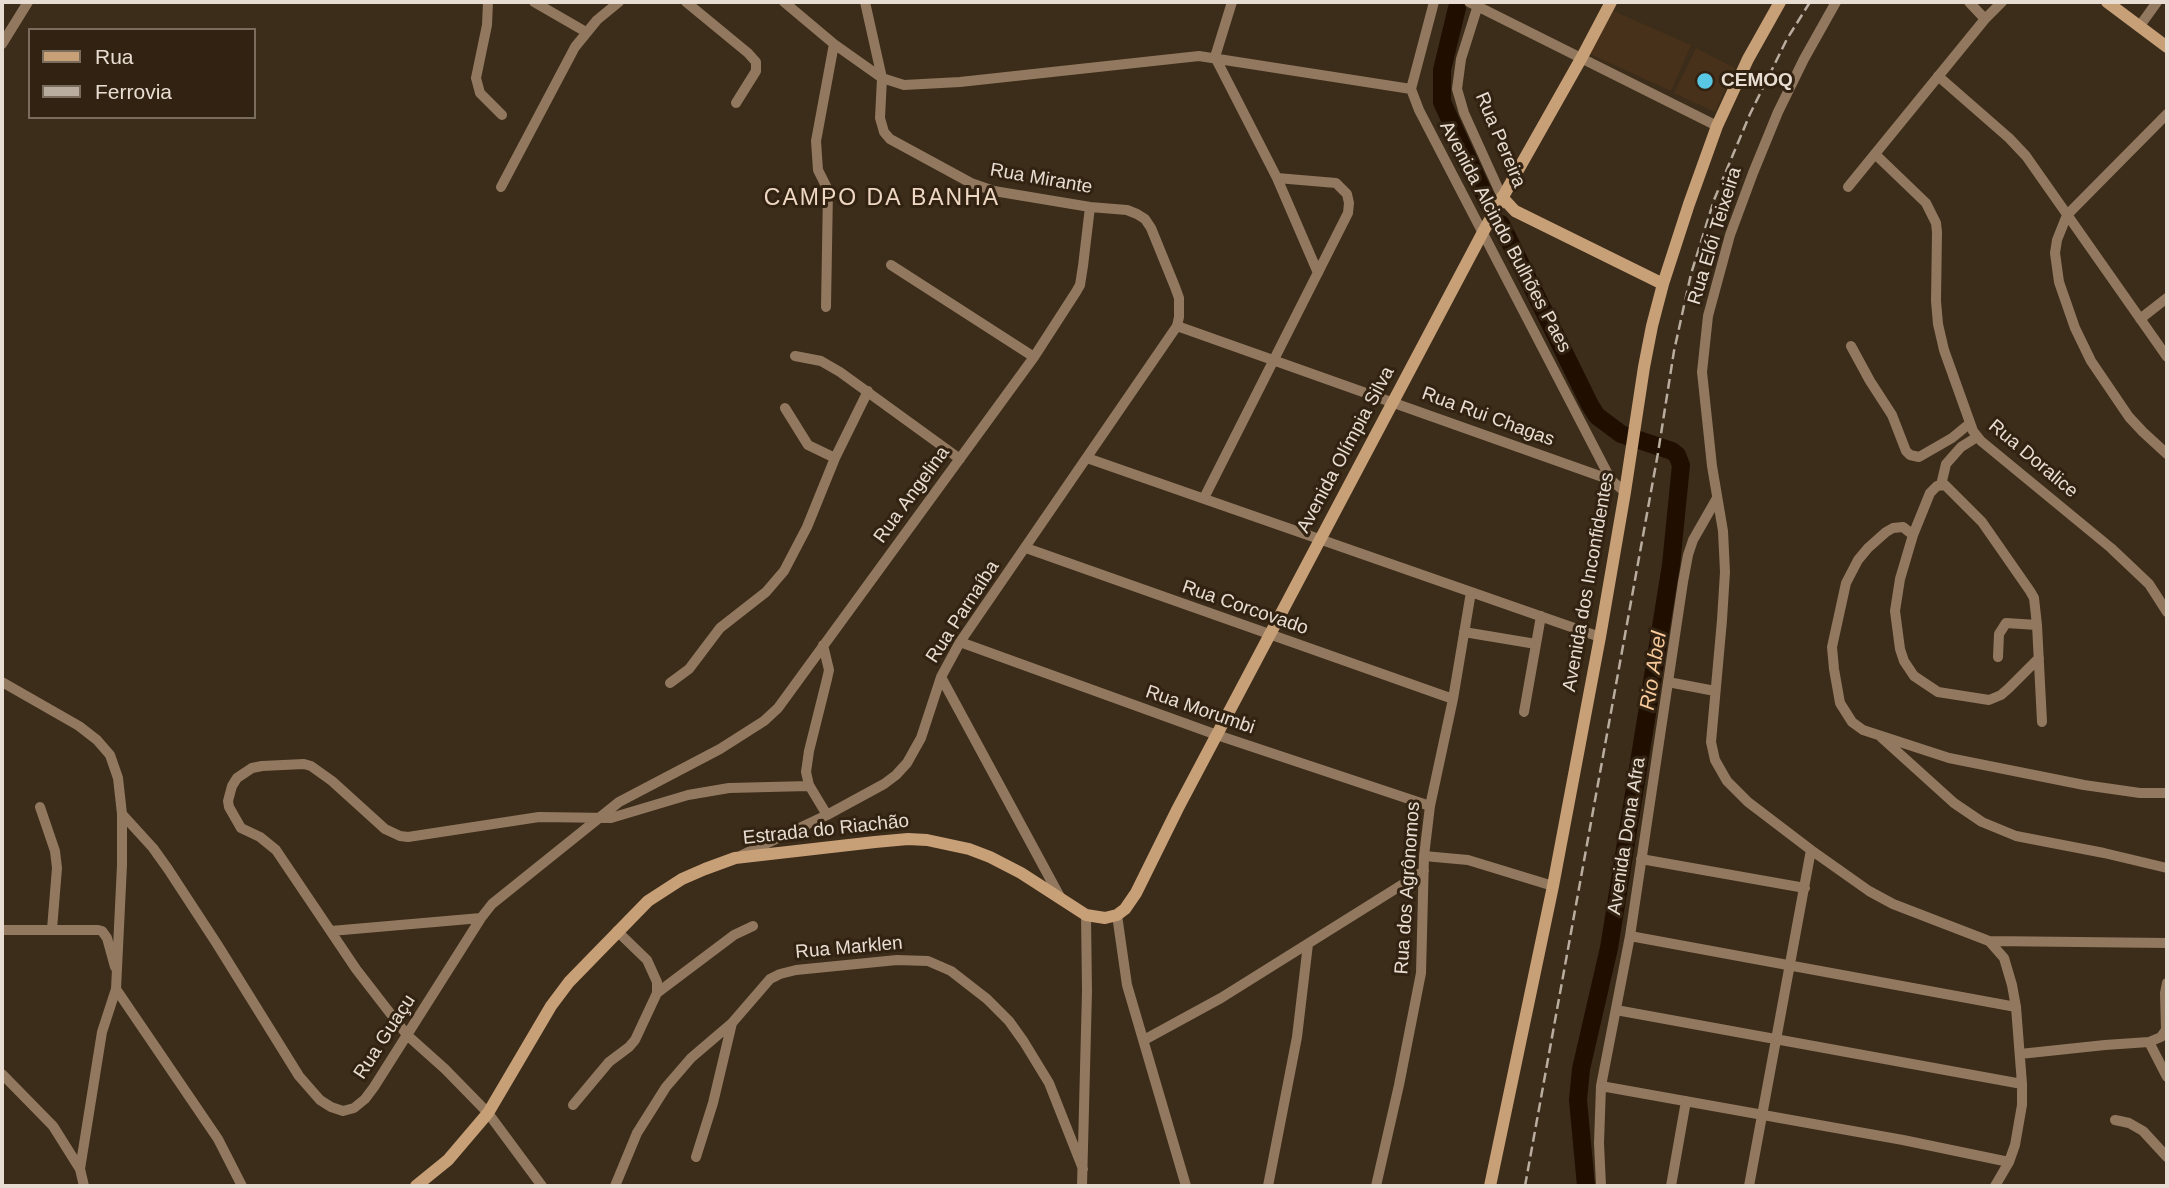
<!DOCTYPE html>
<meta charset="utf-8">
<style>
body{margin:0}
#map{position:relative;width:2169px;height:1188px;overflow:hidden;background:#3c2c1a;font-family:Helvetica,sans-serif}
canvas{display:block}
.frame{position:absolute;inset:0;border:4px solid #e8ddd2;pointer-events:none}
.legend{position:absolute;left:28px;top:28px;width:228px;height:91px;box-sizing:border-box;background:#322211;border:2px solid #7b6d5e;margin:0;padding:9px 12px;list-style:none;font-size:21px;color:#e8ddd2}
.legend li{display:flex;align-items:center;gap:14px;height:35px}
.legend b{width:35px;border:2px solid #7b6d5e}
</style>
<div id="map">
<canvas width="2169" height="1188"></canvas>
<div class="frame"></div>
<ul class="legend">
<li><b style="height:9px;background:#c8a078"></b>Rua</li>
<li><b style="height:9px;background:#b9ada0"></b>Ferrovia</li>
</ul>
</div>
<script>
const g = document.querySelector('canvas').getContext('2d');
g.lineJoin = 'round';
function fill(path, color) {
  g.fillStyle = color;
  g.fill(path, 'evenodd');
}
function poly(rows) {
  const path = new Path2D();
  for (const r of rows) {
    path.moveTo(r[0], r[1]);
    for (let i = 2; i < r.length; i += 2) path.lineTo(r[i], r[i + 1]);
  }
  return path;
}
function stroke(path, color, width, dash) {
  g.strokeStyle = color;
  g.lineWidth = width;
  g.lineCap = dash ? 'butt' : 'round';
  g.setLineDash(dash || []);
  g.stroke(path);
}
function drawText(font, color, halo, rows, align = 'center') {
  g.font = font + ' Helvetica,sans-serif';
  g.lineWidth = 6;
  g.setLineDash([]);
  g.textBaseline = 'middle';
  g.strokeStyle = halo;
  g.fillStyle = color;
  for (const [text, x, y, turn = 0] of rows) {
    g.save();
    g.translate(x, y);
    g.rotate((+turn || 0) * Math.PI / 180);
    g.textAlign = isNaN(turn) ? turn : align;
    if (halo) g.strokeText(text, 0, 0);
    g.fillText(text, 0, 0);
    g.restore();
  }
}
const built = poly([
 [1611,10,1691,45,1671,91,1590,54],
 [1696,48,1735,68,1715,112,1674,93]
]);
const river = poly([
 [1457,8,1442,70,1442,102,1488,203],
 [1501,224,1590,405,1597,416,1621,434,1672,451,1677,455,1681,465,1671,565,1609,948,1581,1069,1578,1100,1586,1186]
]);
const street = poly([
 [488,2,487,25,476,78,480,93,502,115],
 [534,2,586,32],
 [686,2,748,53,756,62,756,71,736,103],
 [784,2,834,44,882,78,904,85,960,82,1199,56,1411,89],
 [1232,2,1215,57,1277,178,1318,273],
 [1434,2,1411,89,1419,110,1611,480],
 [1469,2,1717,126],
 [1479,2,1461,59,1457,89,1464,113,1502,197],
 [1836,2,1804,59,1778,112,1753,173,1730,235,1708,316,1702,372,1712,466,1723,531,1725,572,1722,620,1711,742,1715,760,1727,781,1748,802,1811,850,1869,891,1893,904,1989,941,2004,958,2012,985,2016,1007,2022,1084,2022,1105,2015,1145,2009,1162,1995,1186],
 [1969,2,1985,19],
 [2139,27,2157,2],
 [2,44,28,2],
 [1938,76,2009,138,2026,156,2167,357],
 [2167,114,2067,215,2057,240,2055,253,2059,282,2075,328,2091,361,2129,417,2143,432,2167,454],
 [1875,154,1926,203,1936,223,1937,232,1936,301,1938,324,1944,350,1973,431,1981,441,2111,548,2149,584,2167,612],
 [501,187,575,47,597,20,619,2],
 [1848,187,1985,19,2002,2],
 [891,265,1034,357],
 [826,307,828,190,818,170,816,141,834,44],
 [2140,319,2167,298],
 [1177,326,1611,480,1625,492],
 [1851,346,1870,381,1892,415,1906,451,1910,455,1919,457,1952,438,1969,424],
 [795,356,821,361,840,372,960,459],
 [785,408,808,445,835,458],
 [1087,458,1600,637],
 [1941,485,1946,464,1961,447,1977,437],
 [1204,498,1348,213,1349,203,1347,194,1336,183,1277,178],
 [1913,535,1930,493,1937,486,1945,485,1982,522,2030,591,2034,598,2037,625,2042,722],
 [1026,548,1453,699],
 [1464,632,1536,644],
 [960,642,1217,735,1430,806],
 [823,645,829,670,827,679,809,751,806,772,809,785,827,815],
 [1998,657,1999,634,2006,623,2037,625],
 [2039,658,2009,688,2001,695,1989,700,1938,692,1914,676,1904,661,1900,649,1895,611,1900,579,1913,535,1903,527,1893,528,1886,532,1868,548,1858,560,1846,583,1832,647,1834,669,1840,703,1852,722,1863,730,1949,758,2084,785,2140,793,2167,793],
 [941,677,1060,897],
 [2,682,79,726,97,740,110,755,118,778,122,814,122,865,116,989,102,1032,80,1169],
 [1668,682,1715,691],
 [670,683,689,669,720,628,766,592,784,571,807,527,835,458,868,391],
 [1524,712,1541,616],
 [1881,737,1954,803,1982,822,2016,836,2104,853,2167,868],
 [40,807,55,851,57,868,52,929],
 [122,814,153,848,168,869,217,944,299,1076,320,1100,331,1107,343,1111,354,1108,365,1099,374,1087,481,918,492,904,619,802,720,749,764,721,778,708,1034,357,1076,292,1080,285,1083,266,1090,207],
 [742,855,827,815,884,784,896,775,907,763,921,738,941,677,960,642,1177,326,1179,317,1179,298,1175,287,1151,228,1145,219,1137,214,1127,210,1090,207,994,191,971,183,890,139,884,132,880,118,882,78,865,2],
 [1424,856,1468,860,1553,886],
 [1641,859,1805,888],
 [1117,915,1127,985,1186,1186],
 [2,930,98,930,102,931,107,938,115,967],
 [331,931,481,918],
 [1630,936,2016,1007],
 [1989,941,2167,943],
 [116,989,218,1139,242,1186],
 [657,993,734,935,753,926],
 [1616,1010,2022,1084],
 [2166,1030,2165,993,2167,983],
 [1144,1040,1221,998,1424,871],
 [2149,1042,2167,1077],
 [2020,1054,2105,1045,2149,1042,2161,1037,2166,1030],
 [2,1074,53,1126,80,1169,84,1186],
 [1601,1086,1903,1140,2009,1162],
 [573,1105,609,1062,629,1047,635,1040,657,993,657,982,647,960,617,931],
 [2115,1120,2129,1123,2143,1131,2167,1157],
 [696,1157,713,1103,732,1023],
 [542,1186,488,1113,445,1069,407,1035,356,969,276,850,260,837,241,828,229,807,228,801,232,786,237,778,252,768,262,766,304,764,311,766,332,781,385,829,400,836,408,837,539,817,611,818,688,795,729,788,809,786],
 [615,1186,637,1133,666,1087,691,1058,732,1023,770,979,780,974,796,970,897,960,928,961,951,971,987,999,1009,1021,1024,1042,1049,1083,1083,1169],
 [1082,1186,1087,991,1086,915],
 [1268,1186,1297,1037,1308,944],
 [1376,1186,1399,1085,1421,973,1424,856,1430,806,1453,699,1471,592],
 [1601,1186,1599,1143,1601,1086,1630,936,1683,582,1688,555,1693,540,1717,498],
 [1671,1186,1686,1101],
 [1749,1186,1811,850]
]);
const secondary = poly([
 [2107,2,2167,47],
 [1502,197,1515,211,1663,284],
 [416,1186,448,1160,488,1113,551,1006,569,982,648,901,682,879,705,869,735,858,875,842,908,839,927,840,969,849,990,857,1021,873,1086,915,1105,918,1117,915,1125,909,1136,893,1178,808,1483,232,1582,57,1611,2],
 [1490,1186,1553,886,1600,637,1625,492,1644,367,1652,326,1663,284,1689,204,1717,126,1748,59,1780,2]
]);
const rail = poly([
 [1525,1186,1658,453,1674,351,1691,274,1714,200,1750,114,1787,39,1810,2]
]);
const markers = [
 [1705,81,9,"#59c8e4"]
];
const poiNames = [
 ["CEMOQ",1721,81]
];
const streetNames = [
 ["Rua Pereira",1500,140,67],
 ["Rua Mirante",1041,179,10],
 ["Rua Elói Teixeira",1715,236,-73],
 ["Avenida Alcindo Bulhões Paes",1505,237,62],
 ["Rua Rui Chagas",1488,417,20],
 ["Avenida Olímpia Silva",1346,450,-62],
 ["Rua Doralice",2033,459,40],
 ["Rua Angelina",912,495,-54],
 ["Avenida dos Inconfidentes",1589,582,-80],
 ["Rua Corcovado",1245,608,19],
 ["Rua Parnaíba",963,612,-57],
 ["Rua Morumbi",1200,710,19],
 ["Estrada do Riachão",826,830,-6],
 ["Avenida Dona Afra",1627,836,-81],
 ["Rua dos Agrônomos",1408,888,-86],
 ["Rua Marklen",849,948,-5],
 ["Rua Guaçu",385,1037,-57]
];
const waterNames = [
 ["Rio Abel",1654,671,-81]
];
const quarterNames = [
 ["CAMPO DA BANHA",882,199]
];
fill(built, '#47311a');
stroke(river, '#200f00', 18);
stroke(street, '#91785f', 10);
stroke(secondary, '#c8a078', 12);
stroke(rail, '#b9ada0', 2.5, [10, 5]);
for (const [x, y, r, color] of markers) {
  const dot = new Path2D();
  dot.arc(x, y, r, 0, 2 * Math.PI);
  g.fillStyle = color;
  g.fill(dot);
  stroke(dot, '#322211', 2.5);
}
drawText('bold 19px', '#e8ddd2', '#322211', poiNames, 'left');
drawText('19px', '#e8ddd2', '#322211', streetNames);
drawText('italic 21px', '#f9ca9b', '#322211', waterNames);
g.letterSpacing = '2px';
drawText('23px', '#eed8c3', '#322211', quarterNames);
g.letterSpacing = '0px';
</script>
